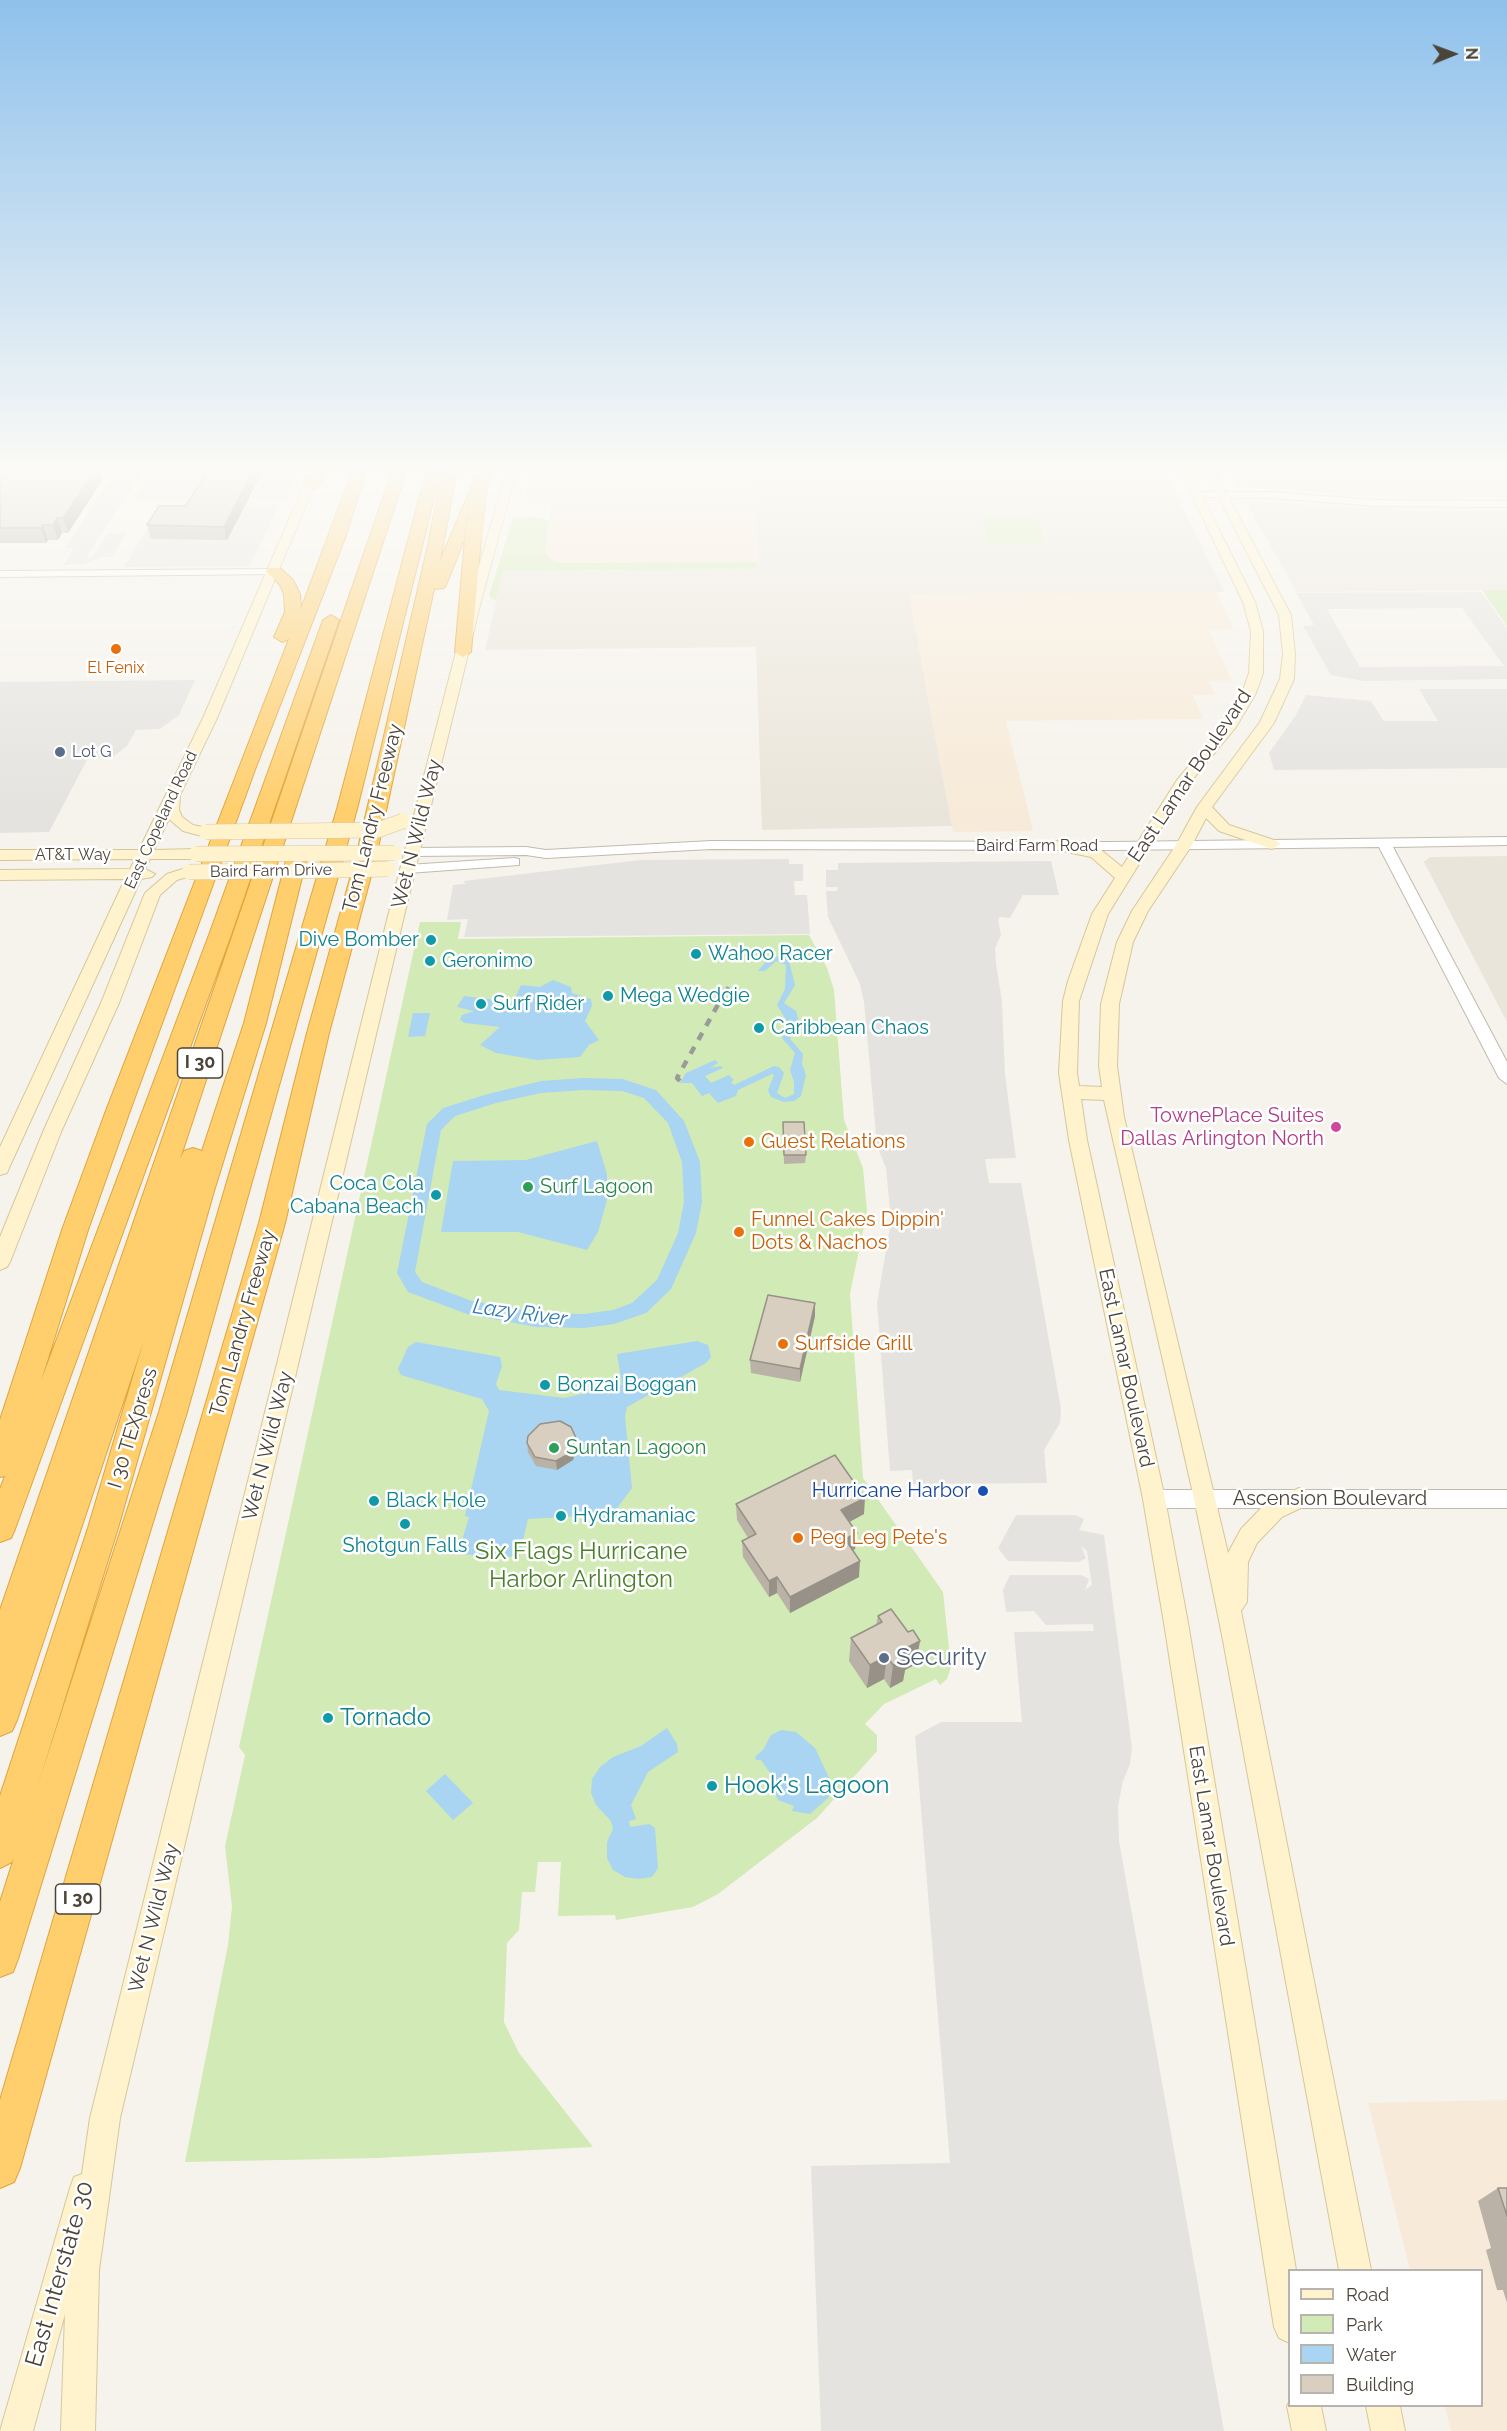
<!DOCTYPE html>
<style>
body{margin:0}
#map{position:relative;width:1507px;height:2431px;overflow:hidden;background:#f6f3ec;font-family:Raleway,sans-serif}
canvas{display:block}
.legend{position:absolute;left:1288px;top:2269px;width:195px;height:138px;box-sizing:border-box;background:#fff;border:2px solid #b7b4b0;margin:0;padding:8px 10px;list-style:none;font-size:18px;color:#4b4439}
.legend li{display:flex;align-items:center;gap:12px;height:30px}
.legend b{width:30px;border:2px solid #b7b4b0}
.north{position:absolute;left:1423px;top:24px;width:60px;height:60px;-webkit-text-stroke:4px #fff;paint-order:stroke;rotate:89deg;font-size:16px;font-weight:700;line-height:24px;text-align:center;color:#4b4439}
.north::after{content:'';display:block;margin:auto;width:21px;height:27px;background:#4b4439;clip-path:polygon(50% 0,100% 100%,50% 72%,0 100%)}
</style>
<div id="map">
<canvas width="1507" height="2431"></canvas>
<ul class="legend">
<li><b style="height:8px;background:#fff3cd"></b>Road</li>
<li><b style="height:16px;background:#d2eab5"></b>Park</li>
<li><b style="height:16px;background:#a9d4f2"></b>Water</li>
<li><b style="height:16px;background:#d8cfc1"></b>Building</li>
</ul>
<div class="north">N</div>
</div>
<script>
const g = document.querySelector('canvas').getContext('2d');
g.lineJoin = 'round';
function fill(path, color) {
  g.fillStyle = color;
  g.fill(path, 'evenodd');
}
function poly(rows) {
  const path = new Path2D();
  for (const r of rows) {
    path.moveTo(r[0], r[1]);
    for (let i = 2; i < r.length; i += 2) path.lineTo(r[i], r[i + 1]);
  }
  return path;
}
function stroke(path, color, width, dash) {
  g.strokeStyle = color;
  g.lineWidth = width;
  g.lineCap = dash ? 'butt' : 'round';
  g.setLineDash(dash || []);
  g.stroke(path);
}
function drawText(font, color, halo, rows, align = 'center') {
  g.font = font + ' Raleway,sans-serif';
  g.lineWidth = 5;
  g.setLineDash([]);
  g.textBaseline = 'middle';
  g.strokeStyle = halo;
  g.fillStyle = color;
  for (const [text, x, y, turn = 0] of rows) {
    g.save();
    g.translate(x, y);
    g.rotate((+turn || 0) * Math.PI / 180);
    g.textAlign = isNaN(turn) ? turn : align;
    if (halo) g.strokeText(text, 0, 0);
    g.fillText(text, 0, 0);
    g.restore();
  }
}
const residential = poly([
 [752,469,1164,469,1224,592,909,594,952,826,762,830,756,647,485,650,503,571,758,569],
 [1228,469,1507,469,1507,497,1414,498,1238,487],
 [1245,501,1424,511,1507,510,1507,590,1297,592],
 [1507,856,1507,1022,1424,862,1430,857]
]);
const commercial = poly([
 [535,469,752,469,757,562,563,563,552,561,545,553,551,502,525,502,527,483],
 [1217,592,1234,629,1209,630,1232,681,1209,681,1215,695,1193,695,1203,719,1006,721,1033,831,953,832,909,594],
 [1507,2100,1507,2431,1451,2431,1445,2406,1482,2406,1482,2270,1410,2270,1368,2103]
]);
const green = poly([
 [533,517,549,520,545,553,553,561,563,563,757,562,758,569,503,571,496,600,491,599,489,595,513,518],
 [982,519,1038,519,1045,543,988,543],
 [1482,590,1507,590,1507,626],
 [420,922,461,922,458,939,809,935,827,968,834,990,844,1120,863,1168,867,1211,850,1294,863,1478,943,1592,951,1667,947,1679,940,1685,936,1679,884,1704,865,1724,877,1735,877,1751,817,1818,718,1894,693,1907,616,1920,615,1915,558,1916,561,1862,538,1862,535,1892,522,1892,519,1930,507,1943,504,2022,519,2053,593,2147,377,2158,185,2162,228,1945,232,1907,225,1846,245,1755,239,1747]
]);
const parking = poly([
 [2,469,137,469,143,470,87,556,92,557,108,533,127,533,112,557,103,557,84,564,63,565,74,548,65,548,111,477,13,477,0,494],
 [151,469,204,469,211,470,196,498,133,500],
 [266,469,299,469,285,499,250,499],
 [279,505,250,566,124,567,161,506],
 [1481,592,1507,628,1507,679,1364,681,1331,675,1303,626,1314,625,1296,593],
 [1462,608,1504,666,1360,667,1327,609],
 [195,680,179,715,160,729,136,730,127,746,113,757,88,758,49,832,0,833,0,682],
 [1419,689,1507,689,1507,768,1274,770,1269,753,1296,715,1306,695,1371,701,1384,721,1438,721],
 [789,859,789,864,803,864,803,881,794,881,795,895,807,895,810,934,464,937,468,919,447,920,453,885,465,884,464,881,640,860],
 [1051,861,1059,895,1023,895,1010,918,1000,917,998,920,1001,935,995,948,996,964,1002,1001,1005,1075,1016,1158,985,1159,989,1183,1021,1183,1061,1409,1060,1423,1044,1450,1047,1483,913,1484,912,1470,890,1471,877,1303,891,1221,886,1168,877,1146,864,1002,860,984,828,917,826,891,837,891,838,887,826,887,826,870,838,870,838,863],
 [1016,1515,1075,1515,1084,1519,1079,1530,1104,1535,1132,1748,1130,1764,1123,1781,1118,1806,1119,1841,1224,2431,821,2431,811,2166,950,2163,915,1736,941,1722,1022,1722,1014,1632,1094,1631,1093,1624,1046,1625,1034,1611,1006,1612,1003,1590,1010,1575,1081,1575,1089,1579,1085,1590,1092,1585,1087,1551,1081,1546,1086,1558,1079,1562,1008,1561,998,1548]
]);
const water = poly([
 [780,956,789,961,795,985,784,1003,796,1011,798,1018,796,1029,790,1039,803,1054,802,1064,806,1075,801,1096,794,1101,784,1102,771,1097,768,1090,774,1075,772,1074,738,1090,736,1096,718,1103,709,1093,702,1096,692,1083,680,1083,686,1073,715,1060,718,1063,710,1068,721,1066,723,1068,705,1076,711,1083,729,1075,734,1080,731,1082,734,1085,774,1066,779,1067,784,1073,777,1093,785,1098,794,1094,794,1082,790,1070,795,1053,782,1038,790,1026,777,1005,785,989,786,965,776,961,765,971,758,971,768,959],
 [553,980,571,987,572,993,591,999,592,1006,585,1021,599,1040,589,1045,580,1057,537,1060,496,1053,480,1045,500,1027,465,1023,460,1020,462,1015,474,1011,457,1007,464,996,512,1002,510,1009,521,985,540,987],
 [413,1013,430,1013,425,1036,408,1037],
 [597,1141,607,1174,607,1200,598,1232,587,1250,518,1232,441,1232,453,1161,526,1160],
 [697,1341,708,1345,711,1357,706,1363,627,1407,625,1416,632,1488,615,1511,600,1515,528,1519,519,1557,458,1554,469,1517,465,1516,489,1411,482,1399,401,1375,398,1369,408,1347,416,1342,500,1357,502,1366,496,1384,499,1390,564,1398,622,1385,617,1354],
 [667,1728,677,1744,678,1752,648,1772,631,1805,636,1819,629,1821,630,1827,649,1824,655,1828,658,1868,652,1877,638,1879,625,1877,613,1870,607,1858,607,1842,613,1829,611,1821,596,1805,591,1793,592,1779,600,1767,613,1757,641,1746],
 [781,1730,796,1732,815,1748,830,1780,829,1797,810,1814,792,1811,794,1806,778,1800,769,1780,773,1777,761,1760,756,1760,755,1757,763,1750,771,1735],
 [445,1774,473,1803,453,1820,426,1791]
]);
const canal = poly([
 [583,1078,623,1079,656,1090,684,1121,700,1162,702,1202,696,1233,671,1289,646,1313,614,1324,584,1328,536,1327,467,1314,408,1292,397,1273,427,1124,443,1108,488,1094,541,1081,583,1078],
 [583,1090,622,1091,644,1098,668,1123,682,1162,684,1202,678,1233,657,1280,632,1303,613,1310,584,1314,536,1313,469,1300,422,1282,415,1272,441,1130,455,1116,496,1103,541,1093,583,1090]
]);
const tertiary = poly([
 [1192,492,1273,492,1375,500,1507,501,1507,507,1375,506,1273,498,1196,497,1191,494,1192,492],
 [278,569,278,573,274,574,0,577,0,571,278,569],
 [1507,837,1507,845,1393,847,1507,1062,1507,1084,1499,1078,1379,847,1114,850,711,849,546,858,526,855,412,856,405,852,412,848,526,847,546,850,711,841,1114,842,1507,837],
 [514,858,519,859,519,865,408,873,401,869,408,865,514,858],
 [1154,1490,1507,1490,1507,1508,1154,1508,1147,1505,1143,1499,1147,1493,1154,1490]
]);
const secondary = poly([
 [311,469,321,469,217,718,180,795,179,810,182,817,193,825,211,829,214,832,206,837,183,831,169,819,154,850,196,849,204,854,196,859,150,859,145,869,155,874,152,877,141,879,9,1168,7,1173,0,1175,0,1147,125,879,0,880,0,870,130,869,135,859,0,860,0,850,139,850,203,718,311,469],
 [507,469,517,469,481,601,404,916,120,2118,99,2270,95,2431,61,2431,65,2314,33,2431,0,2431,70,2188,74,2177,82,2174,90,2118,388,916,469,601,507,469],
 [1179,469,1189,469,1255,602,1263,631,1263,673,1256,693,1236,727,1188,785,1108,914,1079,1001,1077,1073,1079,1086,1102,1087,1099,1066,1101,1004,1117,942,1132,911,1176,845,1197,807,1260,722,1280,679,1283,654,1279,615,1204,469,1214,469,1291,615,1295,654,1294,679,1274,723,1212,807,1229,825,1277,841,1280,844,1272,849,1219,831,1206,818,1192,845,1148,911,1133,942,1119,1004,1117,1066,1124,1117,1228,1553,1241,1529,1266,1503,1299,1488,1307,1491,1310,1498,1307,1505,1282,1517,1257,1543,1248,1562,1247,1602,1241,1611,1371,2270,1339,2270,1222,1635,1194,1498,1104,1100,1081,1099,1087,1140,1165,1499,1188,1623,1296,2270,1290,2270,1290,2343,1279,2338,1274,2327,1164,1623,1143,1499,1069,1140,1059,1073,1063,1001,1068,981,1092,914,1115,878,1091,857,1052,849,1049,846,1057,841,1101,850,1122,867,1177,780,1223,725,1242,693,1249,673,1251,631,1243,602,1179,469],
 [189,867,194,869,197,872,194,875,177,880,160,895,119,1003,61,1132,10,1262,7,1267,0,1270,0,1237,43,1132,101,1003,145,893,167,874,189,867],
 [1290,2401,1290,2406,1321,2406,1326,2431,1292,2431,1287,2406,1290,2401],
 [1366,2406,1400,2406,1405,2431,1371,2431,1366,2406]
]);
const motorway = poly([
 [314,469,328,469,316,489,306,489,304,486,314,469],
 [353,469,367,469,345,538,256,767,131,1108,88,1230,41,1381,209,935,323,620,331,615,339,620,231,935,15,1529,11,1538,0,1542,0,1489,5,1476,0,1477,0,1420,62,1230,107,1108,289,639,282,642,274,637,285,612,284,594,280,585,266,571,268,568,280,568,293,580,300,594,301,609,353,469],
 [393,469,407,469,180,1159,184,1151,193,1148,202,1151,244,1023,288,853,291,849,305,849,308,853,266,1023,214,1191,118,1528,37,1788,159,1412,337,809,427,469,441,469,357,809,187,1412,18,1959,13,1972,0,1977,0,1902,14,1858,12,1862,0,1868,0,1796,88,1528,144,1340,17,1720,12,1731,0,1736,0,1610,393,469],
 [443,469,457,469,440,561,474,481,481,477,488,481,446,585,444,588,434,589,376,857,329,1033,285,1223,20,2168,14,2182,0,2188,0,2100,259,1223,307,1033,356,857,427,550,443,469],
 [473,534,481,539,471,652,463,657,455,652,465,539,473,534]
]);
const railFar1 = poly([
 [720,1003,729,986]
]);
const rail = poly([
 [680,1081,677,1078,720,1001]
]);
const secondaryBridge = poly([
 [206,832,378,830,403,821],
 [196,854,394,853],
 [294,871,388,869],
 [189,872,271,871]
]);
const motorwayBridge = poly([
 [473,539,482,469]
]);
const wall = poly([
 [8,469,100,469,103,479,68,533,62,533,58,540,48,540,46,543,0,543,0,479],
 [264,469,227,540,151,539,147,525],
 [783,1122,806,1155,805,1163,784,1164],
 [815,1316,800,1382,751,1373,750,1360],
 [576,1438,577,1447,573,1460,557,1470,536,1466,528,1452,527,1443],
 [736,1504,864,1514,849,1522,857,1533,855,1549,853,1550,859,1577,790,1613,777,1593,769,1597,743,1557,742,1541,748,1538,737,1520],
 [878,1616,916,1664,905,1670,903,1681,890,1688,884,1679,867,1688,849,1661,851,1638,876,1625],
 [1498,2188,1507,2188,1507,2303,1503,2290,1497,2290,1486,2250,1491,2248,1478,2201]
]);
const shadedWall = poly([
 [96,469,100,469,103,479,68,533,63,518],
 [254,469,264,469,227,540,224,527],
 [57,518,62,533,58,540,53,525],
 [43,525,48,540,46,543,41,528],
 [815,1303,815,1316,800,1382,800,1369],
 [576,1438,577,1447,573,1460,557,1470,556,1461],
 [865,1498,864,1514,840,1527,841,1510],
 [857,1533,855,1549,843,1555,845,1539],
 [860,1561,859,1577,790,1613,790,1597],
 [777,1577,777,1593,769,1597,769,1581],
 [920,1641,916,1664,905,1670,903,1681,890,1688,893,1665,902,1650],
 [887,1656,884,1679,867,1688,870,1665]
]);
const building = poly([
 [8,469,96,469,63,518,57,518,53,525,43,525,41,528,0,528,0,479,8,469],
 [209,469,254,469,224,527,147,525,159,506,186,506,209,469],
 [783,1122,804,1122,806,1155,784,1155,783,1122],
 [768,1295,815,1303,800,1369,750,1360,768,1295],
 [560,1421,571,1427,576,1438,572,1452,556,1461,535,1457,527,1443,528,1436,540,1424,560,1421],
 [835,1455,865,1498,841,1510,857,1533,845,1539,860,1561,790,1597,777,1577,769,1581,742,1541,756,1534,736,1504,835,1455],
 [891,1609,908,1632,913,1630,920,1641,902,1650,907,1658,893,1665,887,1656,870,1665,851,1638,882,1622,878,1616,891,1609],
 [1498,2188,1507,2188,1507,2216,1498,2188]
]);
const markers = [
 [116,649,6,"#e8710a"],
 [60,752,6,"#5c6f8a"],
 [431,940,6,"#0f9aa8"],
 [696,954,6,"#0f9aa8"],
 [430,961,6,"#0f9aa8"],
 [608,996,6,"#0f9aa8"],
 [481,1004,6,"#0f9aa8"],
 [759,1028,6,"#0f9aa8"],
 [1336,1127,6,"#d1479c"],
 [749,1142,6,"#e8710a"],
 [528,1187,6,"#2e9e5b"],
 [436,1195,6,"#0f9aa8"],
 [739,1232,6,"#e8710a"],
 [783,1344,6,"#e8710a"],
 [545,1385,6,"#0f9aa8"],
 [554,1448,6,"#2e9e5b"],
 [983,1491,6,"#1a4fb4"],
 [374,1501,6,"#0f9aa8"],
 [561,1516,6,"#0f9aa8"],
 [405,1524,6,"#0f9aa8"],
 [798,1538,6,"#e8710a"],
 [884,1658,6,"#5c6f8a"],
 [328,1718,6,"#0f9aa8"],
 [712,1786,6,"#0f9aa8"]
];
const farFoodnames = [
 ["El Fenix",116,668]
];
const farServicenames = [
 ["Lot G",72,752]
];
const farStreetnames = [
 ["East Copeland Road",161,820,-65],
 ["Baird Farm Road",1037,846],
 ["AT&T Way",73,855],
 ["Baird Farm Drive",271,871,-1]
];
const shields = [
 [200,1063,45],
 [78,1899,45]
];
const shieldNames = [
 ["I 30",200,1063],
 ["I 30",78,1899]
];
const streetNames = [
 ["East Lamar Boulevard",1190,776,-56],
 ["Tom Landry Freeway",373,818,-76],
 ["Wet N Wild Way",417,834,-76],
 ["Tom Landry Freeway",243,1323,-74],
 ["East Lamar Boulevard",1126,1368,78],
 ["I 30 TEXpress",133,1428,-73],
 ["Wet N Wild Way",268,1446,-76],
 ["Ascension Boulevard",1330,1499],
 ["East Lamar Boulevard",1211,1846,81],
 ["Wet N Wild Way",154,1918,-76]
];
const cultureNames = [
 ["Dive Bomber",419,940,"right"],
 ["Wahoo Racer",708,954],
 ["Geronimo",442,961],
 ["Mega Wedgie",620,996],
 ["Surf Rider",493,1004],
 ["Caribbean Chaos",771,1028],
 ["Coca Cola",424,1184,"right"],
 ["Cabana Beach",424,1207,"right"],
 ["Bonzai Boggan",557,1385],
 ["Black Hole",386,1501],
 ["Hydramaniac",573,1516],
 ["Shotgun Falls",405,1546,"center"]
];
const hotelNames = [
 ["TownePlace Suites",1324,1116],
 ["Dallas Arlington North",1324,1139]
];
const foodNames = [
 ["Guest Relations",761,1142],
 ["Funnel Cakes Dippin'",751,1220],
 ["Dots & Nachos",751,1243],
 ["Surfside Grill",795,1344],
 ["Peg Leg Pete's",810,1538]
];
const leisureNames = [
 ["Surf Lagoon",540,1187],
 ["Suntan Lagoon",566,1448]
];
const transitNames = [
 ["Hurricane Harbor",971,1491]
];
const waterNames = [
 ["Lazy River",520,1313,8]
];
const nearParknames = [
 ["Six Flags Hurricane",581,1552],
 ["Harbor Arlington",581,1580]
];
const nearServicenames = [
 ["Security",896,1658]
];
const nearCulturenames = [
 ["Tornado",340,1718],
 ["Hook's Lagoon",724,1786]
];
const nearStreetnames = [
 ["East Interstate 30",60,2274,-74]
];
fill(residential, '#eae5da');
fill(commercial, '#f7ead8');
fill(green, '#d2eab5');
fill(parking, '#e5e3e0');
fill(water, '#a9d4f2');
fill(canal, '#a9d4f2');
stroke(tertiary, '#c2bbae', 2);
stroke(secondary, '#d6c79b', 2);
stroke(motorway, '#e0a43c', 2);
fill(tertiary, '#fff');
fill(secondary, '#fff3cd');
fill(motorway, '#ffcf6e');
stroke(railFar1, '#9a9a9a', 4, [6, 6]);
stroke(rail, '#9a9a9a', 4.5, [8, 8]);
stroke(secondaryBridge, '#d6c79b', 16, []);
stroke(motorwayBridge, '#e0a43c', 17, []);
stroke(secondaryBridge, '#fff3cd', 15);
stroke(motorwayBridge, '#ffcf6e', 16);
fill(wall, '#bab2a6');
fill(shadedWall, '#979187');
fill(building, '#d8cfc1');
stroke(building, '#979187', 1.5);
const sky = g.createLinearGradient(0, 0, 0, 810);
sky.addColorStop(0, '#8fc1ec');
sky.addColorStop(0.58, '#fbfaf6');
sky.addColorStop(1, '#fbfaf600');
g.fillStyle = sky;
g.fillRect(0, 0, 1507, 810);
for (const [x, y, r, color] of markers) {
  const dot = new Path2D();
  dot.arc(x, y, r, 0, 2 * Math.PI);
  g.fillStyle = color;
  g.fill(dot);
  stroke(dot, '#fff', 2);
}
drawText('16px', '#c56008', '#fff', farFoodnames);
drawText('16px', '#4e5e75', '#fff', farServicenames, 'left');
drawText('16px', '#4b4439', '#fff', farStreetnames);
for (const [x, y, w] of shields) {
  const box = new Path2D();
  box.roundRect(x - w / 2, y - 15, w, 30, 4.5);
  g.fillStyle = '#fff';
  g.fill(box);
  stroke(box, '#4b4439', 1.5);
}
drawText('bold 18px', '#4b4439', null, shieldNames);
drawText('20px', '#4b4439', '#fff', streetNames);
drawText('20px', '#0d838f', '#fff', cultureNames, 'left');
drawText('20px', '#b23c85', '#fff', hotelNames, 'right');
drawText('20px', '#c56008', '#fff', foodNames, 'left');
drawText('20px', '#27864d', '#fff', leisureNames, 'left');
drawText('20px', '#164399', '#fff', transitNames, 'right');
drawText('italic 21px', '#2e7ab2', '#fff', waterNames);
drawText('24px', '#4a7f2a', '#fff', nearParknames);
drawText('24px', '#4e5e75', '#fff', nearServicenames, 'left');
drawText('24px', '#0d838f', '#fff', nearCulturenames, 'left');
drawText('24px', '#4b4439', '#fff', nearStreetnames);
</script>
